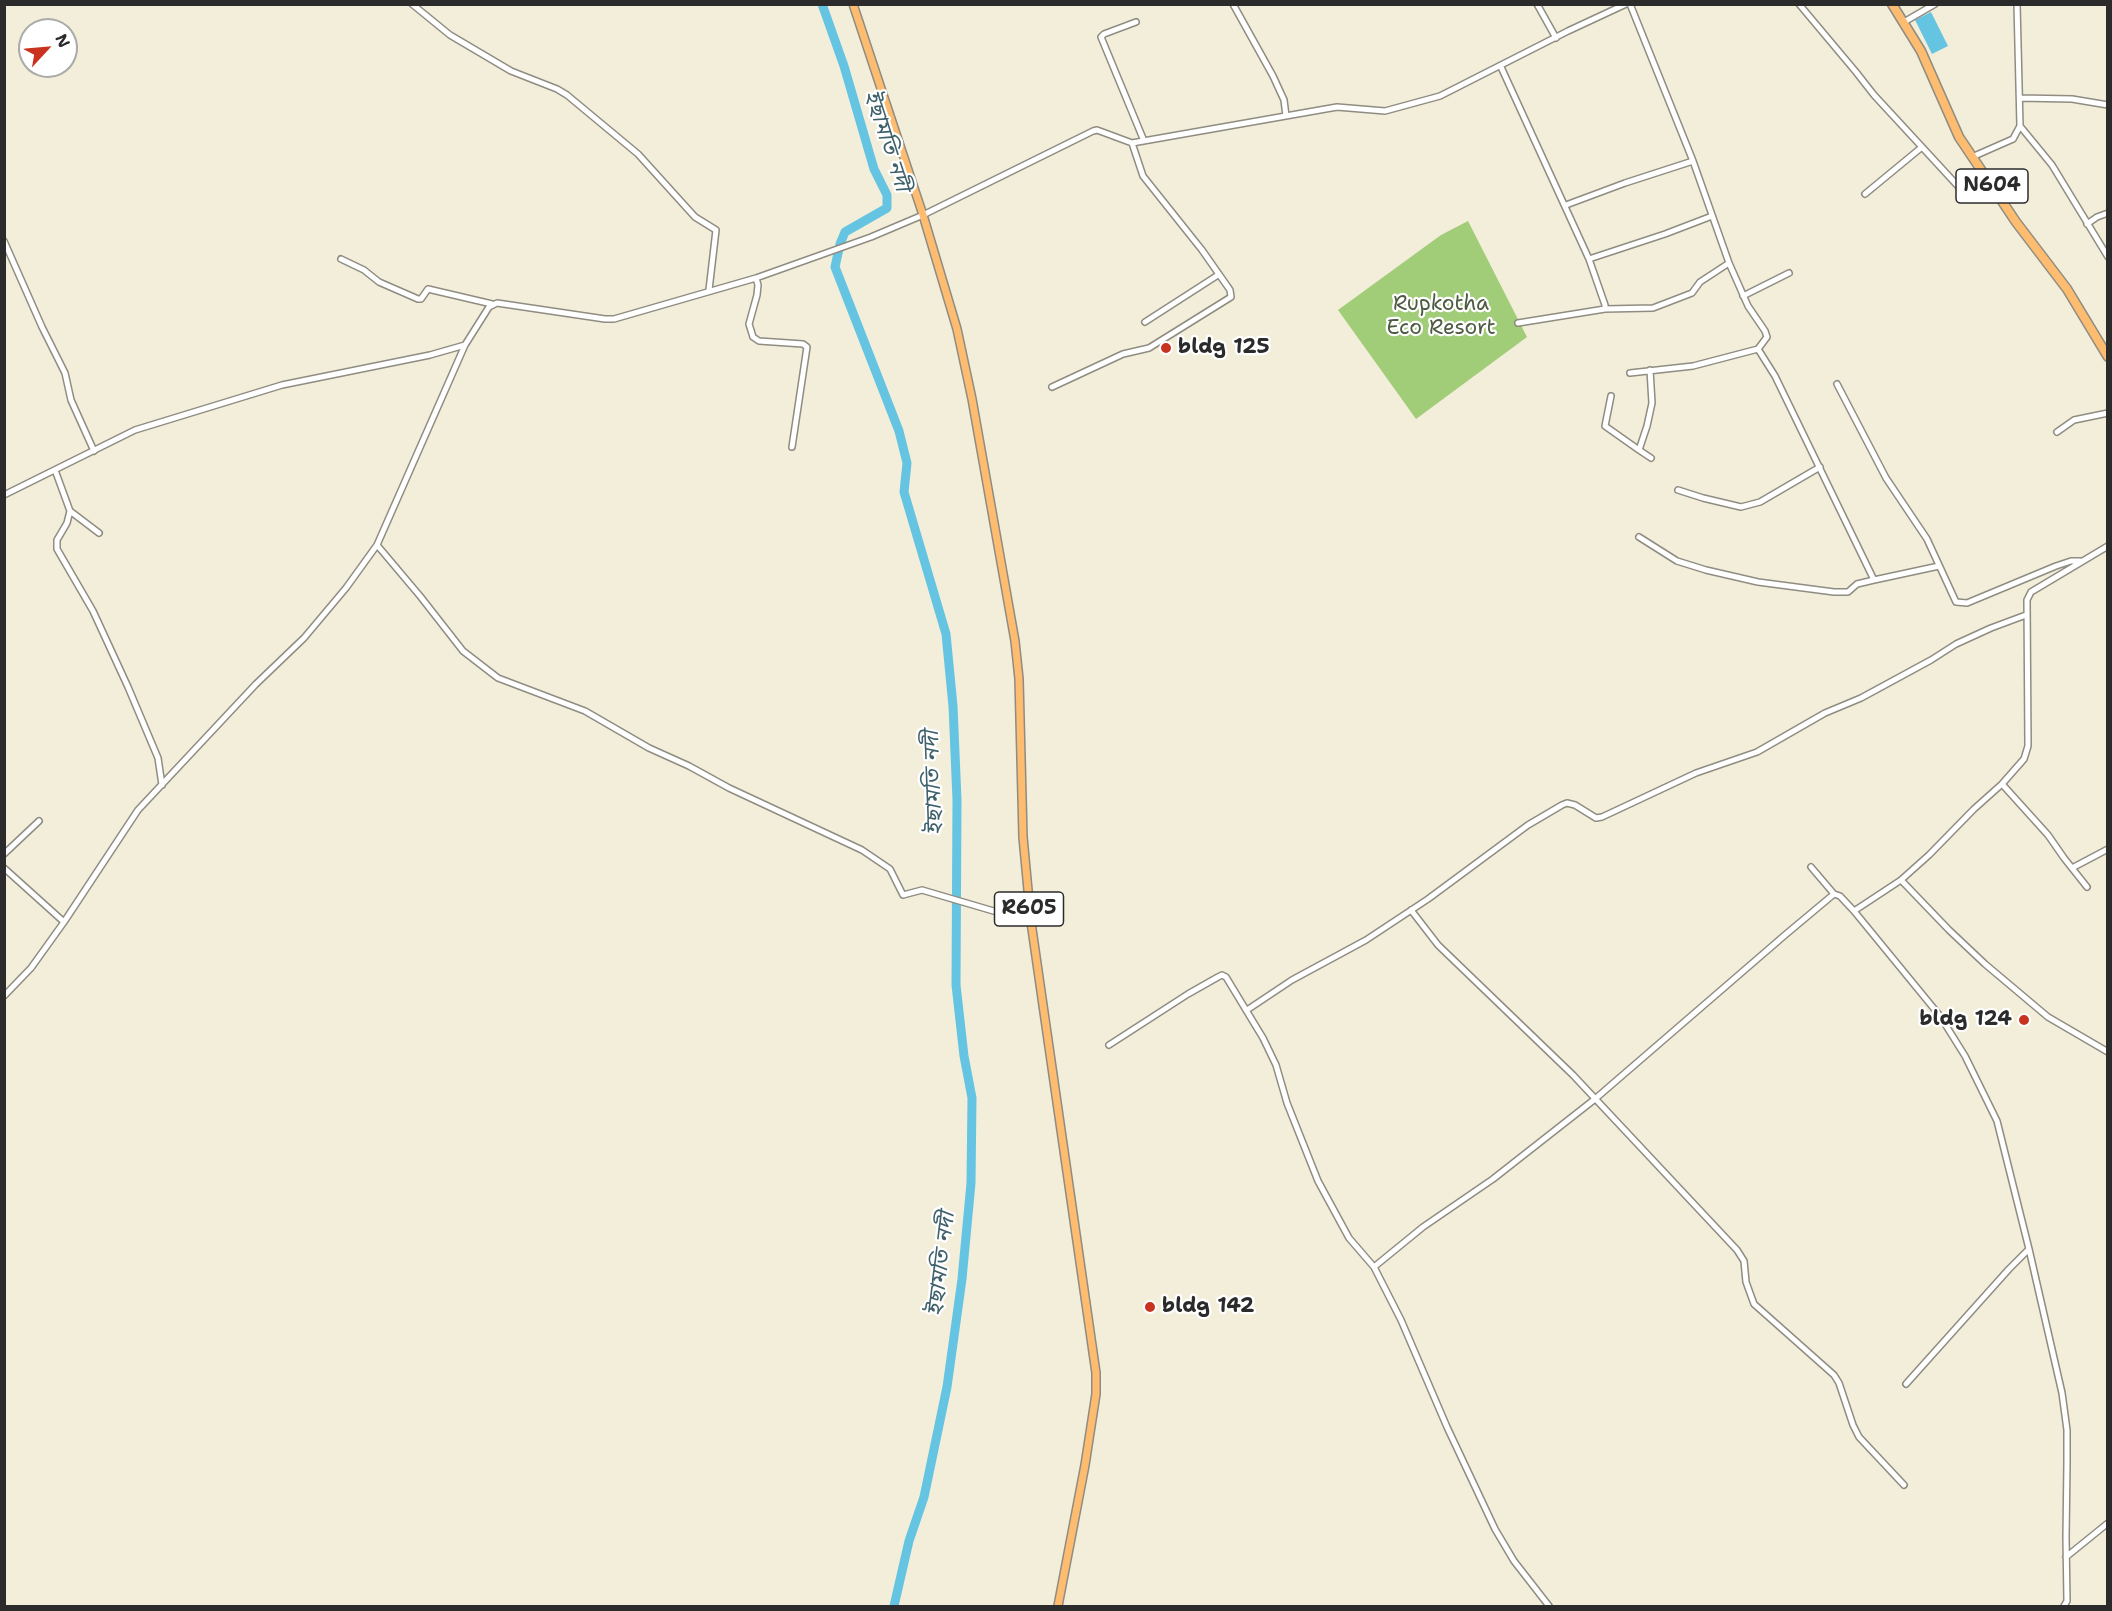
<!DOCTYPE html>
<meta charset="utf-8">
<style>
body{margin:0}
#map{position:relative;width:2112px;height:1611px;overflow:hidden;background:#f3eeda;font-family:"Shantell Sans",sans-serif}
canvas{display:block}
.frame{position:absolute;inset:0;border:6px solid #2b2b2b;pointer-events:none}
.north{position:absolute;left:18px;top:18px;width:60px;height:60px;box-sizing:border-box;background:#fff;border:2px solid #aaa;border-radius:50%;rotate:64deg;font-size:16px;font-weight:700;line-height:24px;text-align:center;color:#2b2b2b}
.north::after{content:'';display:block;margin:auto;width:21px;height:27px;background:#c8321e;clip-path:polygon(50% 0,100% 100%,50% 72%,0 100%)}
</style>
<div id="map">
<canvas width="2112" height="1611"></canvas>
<div class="frame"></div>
<div class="north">N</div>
</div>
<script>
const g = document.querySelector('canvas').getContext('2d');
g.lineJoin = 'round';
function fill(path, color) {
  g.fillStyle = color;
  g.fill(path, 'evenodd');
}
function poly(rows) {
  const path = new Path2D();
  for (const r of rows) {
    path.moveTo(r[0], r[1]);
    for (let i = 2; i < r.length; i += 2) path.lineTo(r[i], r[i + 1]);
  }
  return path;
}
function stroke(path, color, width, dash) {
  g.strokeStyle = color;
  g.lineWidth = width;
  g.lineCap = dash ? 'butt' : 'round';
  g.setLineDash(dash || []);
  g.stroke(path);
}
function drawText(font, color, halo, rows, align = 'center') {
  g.font = font + ' "Shantell Sans","Noto Sans Bengali",sans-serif';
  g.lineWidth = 4.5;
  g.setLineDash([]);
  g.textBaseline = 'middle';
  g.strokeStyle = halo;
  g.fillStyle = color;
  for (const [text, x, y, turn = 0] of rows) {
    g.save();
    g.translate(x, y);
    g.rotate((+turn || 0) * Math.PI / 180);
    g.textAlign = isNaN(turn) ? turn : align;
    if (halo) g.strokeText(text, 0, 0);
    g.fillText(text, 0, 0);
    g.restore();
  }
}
const green = poly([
 [1468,221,1527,337,1416,419,1338,310,1441,235]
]);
const water = poly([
 [1931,12,1948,46,1932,54,1915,20]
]);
const river = poly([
 [822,4,844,66,874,169,887,195,887,208,845,232,840,244,835,267,899,431,907,463,904,492,946,634,953,706,957,800,956,985,964,1056,972,1098,971,1183,962,1279,947,1387,924,1497,909,1541,894,1606]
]);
const minor = poly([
 [412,4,450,35,511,71,557,89,567,95,638,154,695,217,716,230,709,290],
 [1233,4,1273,76,1284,100,1286,116],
 [1537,4,1556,38],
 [1630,4,1693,161,1729,263,1748,306,1765,331,1767,337,1758,349,1775,376,1874,580,1939,566],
 [1799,4,1856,72,1874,95,1922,147,1865,194],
 [2017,4,2020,126,2052,165,2108,257],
 [1136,22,1104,34,1101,37,1144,141],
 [1904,22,1935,4],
 [1501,67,1589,259,1605,305,1605,309,1518,323],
 [2020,98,2072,99,2108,105],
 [1922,147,1968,197],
 [1972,157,2013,139,2020,126],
 [1566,205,1625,183,1693,161],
 [2087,224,2097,217,2108,213],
 [4,241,42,327,65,373,71,400,94,451],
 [341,259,364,270,379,282,418,299,421,299,428,289,492,304],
 [1589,259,1665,234,1712,216],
 [756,278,758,285,757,295,749,324,753,337,759,341,803,344,807,347,792,447],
 [1743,296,1789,273],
 [1605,309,1653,308,1692,293,1700,282,1729,263],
 [1145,322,1218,275],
 [1650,370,1652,403,1647,426,1639,450,1651,458],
 [1630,373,1693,366,1758,349],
 [1837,384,1886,478,1927,539,1956,602,1967,603,2056,566,2071,561,2080,561],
 [1052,387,1123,354,1149,348,1231,297,1230,290,1202,250,1143,176,1132,143],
 [1611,396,1605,426,1639,450],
 [2057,432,2074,420,2108,413],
 [55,470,70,511,67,523,57,540,57,549,93,611,128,687,158,758,162,785],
 [1678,490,1703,498,1741,507,1760,502,1820,467],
 [4,495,135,430,282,385,430,355,465,345,489,307,497,303,605,319,614,319,756,278,871,237,923,215,1093,131,1097,130,1132,143,1337,107,1385,111,1440,96,1568,31,1626,4],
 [70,511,99,533],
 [1639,537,1677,561,1706,570,1758,582,1834,592,1848,592,1857,584,1874,580],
 [377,545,420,596,463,651,498,678,585,711,649,748,689,766,729,788,862,850,890,869,903,895,922,890,1031,922],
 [2002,784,2048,835,2064,858,2087,887],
 [4,854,39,821],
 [1811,867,1834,894,1840,896,1854,911,1940,1016,1965,1056,1997,1121,2029,1249,2062,1393,2067,1430,2067,1462,2066,1538,2067,1601,2064,1606],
 [4,868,64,922],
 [2072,868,2108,849],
 [1901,880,1949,930,1985,964,2048,1017,2108,1052],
 [1411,910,1438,945,1573,1075,1737,1250,1744,1261,1746,1282,1754,1304,1834,1375,1839,1383,1853,1425,1859,1437,1904,1485],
 [1854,911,1901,880,1929,855,1974,809,2002,784,2024,759,2028,746,2027,600,2031,592,2108,546],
 [4,996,31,968,64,922,138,810,256,684,304,638,346,588,377,545,465,345],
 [1247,1010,1292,980,1366,940,1428,899,1528,825,1562,805,1567,803,1575,805,1596,818,1602,817,1696,773,1757,752,1825,713,1861,698,1931,660,1956,644,1991,628,2026,615],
 [1109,1045,1188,994,1218,977,1222,975,1226,977,1263,1038,1276,1065,1287,1103,1318,1181,1349,1238,1374,1267,1401,1320,1447,1427,1495,1529,1514,1561,1549,1606],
 [1374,1267,1423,1227,1493,1179,1595,1099,1785,935,1834,894],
 [1906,1384,2009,1269,2029,1249],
 [2066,1557,2108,1523]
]);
const major = poly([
 [853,4,923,215,957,329,972,399,1015,641,1019,679,1023,837,1031,922,1096,1373,1096,1394,1085,1465,1058,1606]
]);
const highway = poly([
 [1892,4,1921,51,1959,137,2016,222,2067,289,2108,357]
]);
const markers = [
 [1166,348,6,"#c8321e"],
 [2024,1020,6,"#c8321e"],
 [1150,1307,6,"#c8321e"]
];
const shields = [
 [1992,186,72],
 [1029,909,69]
];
const shieldNames = [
 ["N604",1992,186],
 ["R605",1029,909]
];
const parkNames = [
 ["Rupkotha",1441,305],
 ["Eco Resort",1441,329]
];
const poiNames = [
 ["bldg 125",1178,348],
 ["bldg 124",2012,1020,"right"],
 ["bldg 142",1162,1307]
];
const waterNames = [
 ["ইছামতি নদী",886,141,72],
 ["ইছামতি নদী",934,783,-92],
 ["ইছামতি নদী",942,1264,-83]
];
fill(green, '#a1cc78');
fill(water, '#64c4e2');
stroke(river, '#64c4e2', 9);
stroke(minor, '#8f8c82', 8);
stroke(major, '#8f8c82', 10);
stroke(highway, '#8f8c82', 11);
stroke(minor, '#fff', 5);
stroke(major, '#fdbc70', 7);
stroke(highway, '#fdbc70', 8);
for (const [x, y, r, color] of markers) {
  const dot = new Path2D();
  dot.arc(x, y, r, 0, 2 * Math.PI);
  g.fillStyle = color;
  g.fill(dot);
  stroke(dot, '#fff', 2);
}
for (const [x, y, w] of shields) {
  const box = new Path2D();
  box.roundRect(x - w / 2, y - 17, w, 34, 4.5);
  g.fillStyle = '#fff';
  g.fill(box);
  stroke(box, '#2b2b2b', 1.5);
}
drawText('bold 20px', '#2b2b2b', null, shieldNames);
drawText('21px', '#4e5b42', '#fff', parkNames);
drawText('bold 21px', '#2b2b2b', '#fff', poiNames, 'left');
drawText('italic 22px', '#3f616b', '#fff', waterNames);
</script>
